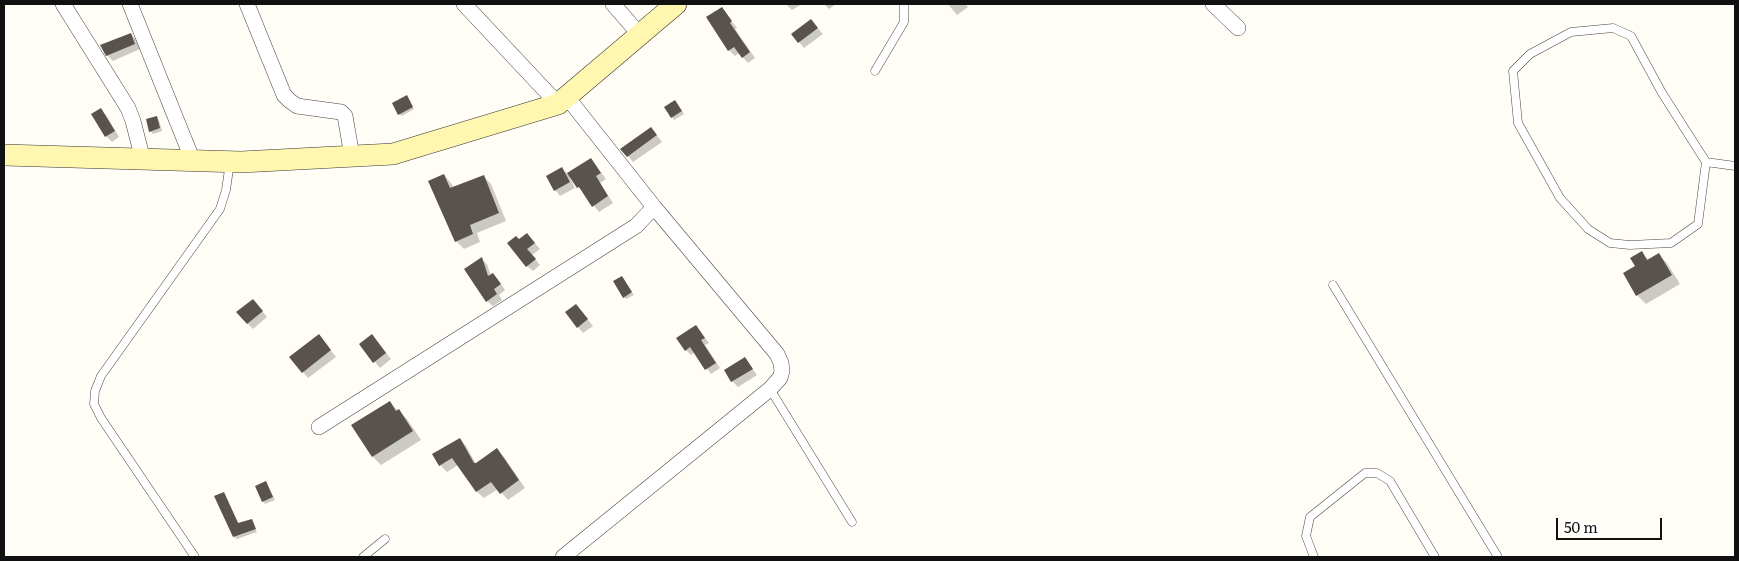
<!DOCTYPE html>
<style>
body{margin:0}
#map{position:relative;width:1739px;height:561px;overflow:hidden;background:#fffdf5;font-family:Literata,serif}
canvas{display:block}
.frame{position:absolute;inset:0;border:5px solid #111;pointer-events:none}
.scale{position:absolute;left:1556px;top:518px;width:106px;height:22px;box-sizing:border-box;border:2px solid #111;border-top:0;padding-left:6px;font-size:15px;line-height:18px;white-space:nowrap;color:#111;-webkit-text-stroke:4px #fff;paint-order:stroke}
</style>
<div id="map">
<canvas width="1739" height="561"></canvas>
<div class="frame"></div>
<div class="scale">50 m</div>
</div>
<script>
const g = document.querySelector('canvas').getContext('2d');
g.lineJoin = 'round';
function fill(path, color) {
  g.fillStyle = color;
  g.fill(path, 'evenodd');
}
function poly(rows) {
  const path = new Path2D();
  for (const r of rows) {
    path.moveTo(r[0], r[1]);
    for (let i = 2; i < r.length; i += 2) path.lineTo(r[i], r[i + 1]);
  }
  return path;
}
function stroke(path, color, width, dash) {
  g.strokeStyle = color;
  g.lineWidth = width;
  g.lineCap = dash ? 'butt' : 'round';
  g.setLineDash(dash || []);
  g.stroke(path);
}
const shadow = poly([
 [786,4,802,4,792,10],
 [824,4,836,4,829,9],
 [948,4,965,4,968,7,957,15],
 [722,9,737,28,735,29,755,58,748,63,739,53,735,56,729,50],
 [811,21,823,34,804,48,799,42],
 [131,34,136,40,140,49,113,61,107,55],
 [409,99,414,109,402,116,399,114],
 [675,101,684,114,674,120,665,108],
 [100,110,106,115,119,137,112,142,106,136],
 [156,117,159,120,162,131,153,134,150,131],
 [651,128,662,142,633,162,622,149],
 [591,159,606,179,600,183,613,203,599,212,571,177,570,178,575,188,560,196,555,190,562,169,568,174],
 [444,175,451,183,454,188,483,176,491,184,506,221,477,233,480,242,464,249,456,241],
 [519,240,532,240,540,249,532,255,540,265,533,271,527,266],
 [1641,252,1649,260,1658,254,1667,263,1680,284,1646,304,1637,295,1624,274,1636,266],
 [481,259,487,264,491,276,493,275,498,280,505,290,499,295,502,300,493,306,487,301],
 [622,277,634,295,626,299,624,297],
 [258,306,267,317,253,329,247,323],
 [581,311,593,326,583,333,578,327],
 [696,326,709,343,705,345,720,368,711,374,695,352,691,355,686,350],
 [324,342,336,357,308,378,303,372],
 [378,342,391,359,380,368,360,345],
 [745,359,757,375,738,387,732,381],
 [390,403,407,419,421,440,381,465,373,457],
 [460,439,466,446,476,464,497,450,504,457,525,488,508,500,498,489,484,498,477,492,458,465,447,472,440,465],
 [266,482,275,500,265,504,263,501],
 [224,493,239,524,251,521,257,532,237,539,234,537,216,497]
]);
const building = poly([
 [722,7,732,21,730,23,750,52,742,58,734,47,728,51,706,17],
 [811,19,818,28,798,43,791,34],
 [131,33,135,44,106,56,100,45],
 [407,95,413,107,398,115,392,103],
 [675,100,682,111,671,118,664,107],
 [101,108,115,131,105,137,91,114],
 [157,116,160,128,149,132,146,119],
 [651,127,657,135,627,157,620,149],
 [591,158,601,173,596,176,608,196,592,207,579,187,577,188,567,173],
 [562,167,570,182,554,191,546,176],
 [444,174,450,188,484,175,499,213,470,225,473,234,455,242,428,181],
 [527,233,535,243,527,249,536,259,526,267,507,243,516,236,519,239],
 [1642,251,1647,260,1659,253,1672,275,1636,296,1623,273,1635,266,1630,258],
 [482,257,488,276,493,273,501,284,494,289,497,294,486,302,464,269],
 [622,276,632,292,623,298,613,281],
 [253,299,263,311,247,324,236,312],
 [576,304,588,319,577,328,565,312],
 [696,325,705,338,701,340,716,363,705,370,690,347,685,351,676,338],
 [319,334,331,350,302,373,289,357],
 [372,334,386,353,373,363,359,344],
 [745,357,753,369,731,382,724,370],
 [390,401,396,411,399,409,413,431,372,457,351,425],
 [460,438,474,463,476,463,497,448,519,480,500,494,491,482,476,492,452,458,439,466,432,454],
 [266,481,273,497,262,502,255,486],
 [224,492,238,523,252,519,256,529,233,537,214,496]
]);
const lane = poly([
 [1613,28,1631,36,1662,93,1706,162,1698,224,1671,243,1630,245,1610,243,1588,229,1560,198,1518,123,1513,71,1530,54,1571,32,1613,28],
 [875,71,904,22,904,4],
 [1706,162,1735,166],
 [1333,285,1498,557],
 [770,389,852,522],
 [195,557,101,418,94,404,95,391,101,376,220,209,226,190,230,162],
 [363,557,385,539],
 [1314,557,1306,536,1310,517,1365,473,1377,473,1390,481,1435,557]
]);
const street = poly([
 [63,4,128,108,133,121,143,160],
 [130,4,193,161],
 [247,4,284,95,290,101,297,106,341,112,345,116,352,156],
 [464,4,558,104],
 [613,4,640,35],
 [1213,4,1238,28],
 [319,427,636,226,654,207],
 [563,557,770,389,780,378,782,371,781,363,777,354,654,207,567,97]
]);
const secondary = poly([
 [4,155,241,162,393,154,558,104,676,4]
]);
fill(shadow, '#0003');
fill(building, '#5a524d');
stroke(lane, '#444', 9);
stroke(street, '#444', 16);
stroke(secondary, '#333', 22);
stroke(lane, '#fff', 8);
stroke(street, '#fff', 15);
stroke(secondary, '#fff6b0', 21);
</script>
